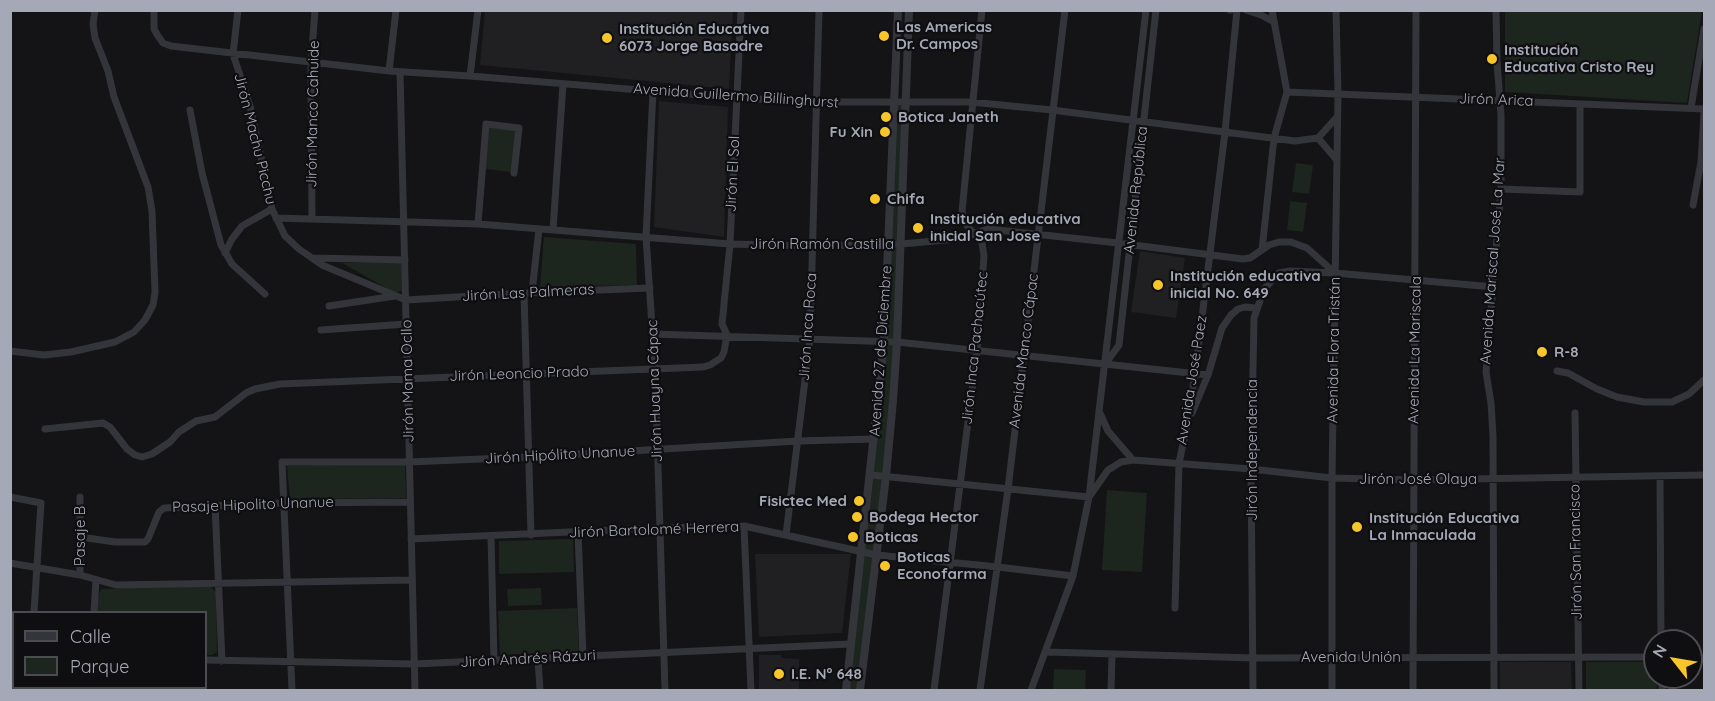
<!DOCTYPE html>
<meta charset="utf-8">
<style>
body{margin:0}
#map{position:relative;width:1715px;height:701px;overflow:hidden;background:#141315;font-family:Quicksand,sans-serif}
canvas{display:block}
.frame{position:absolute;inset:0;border:12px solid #a5a8b6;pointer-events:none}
.legend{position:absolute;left:12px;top:611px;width:195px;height:78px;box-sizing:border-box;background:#0f0e10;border:2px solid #4b4c52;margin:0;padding:8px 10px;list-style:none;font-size:18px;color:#a5a8b6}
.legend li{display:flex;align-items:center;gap:12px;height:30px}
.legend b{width:30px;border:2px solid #4b4c52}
.north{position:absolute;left:1643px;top:629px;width:60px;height:60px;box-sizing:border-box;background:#0f0e10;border:2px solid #4b4c52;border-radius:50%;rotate:301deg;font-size:16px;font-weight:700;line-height:24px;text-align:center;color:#a5a8b6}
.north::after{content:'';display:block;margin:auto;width:21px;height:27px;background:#f7c62a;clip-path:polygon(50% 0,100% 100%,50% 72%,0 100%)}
</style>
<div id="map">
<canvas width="1715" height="701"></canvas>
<div class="frame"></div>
<ul class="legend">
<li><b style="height:8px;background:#34353a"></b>Calle</li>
<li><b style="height:16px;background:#1d251f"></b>Parque</li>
</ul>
<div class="north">N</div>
</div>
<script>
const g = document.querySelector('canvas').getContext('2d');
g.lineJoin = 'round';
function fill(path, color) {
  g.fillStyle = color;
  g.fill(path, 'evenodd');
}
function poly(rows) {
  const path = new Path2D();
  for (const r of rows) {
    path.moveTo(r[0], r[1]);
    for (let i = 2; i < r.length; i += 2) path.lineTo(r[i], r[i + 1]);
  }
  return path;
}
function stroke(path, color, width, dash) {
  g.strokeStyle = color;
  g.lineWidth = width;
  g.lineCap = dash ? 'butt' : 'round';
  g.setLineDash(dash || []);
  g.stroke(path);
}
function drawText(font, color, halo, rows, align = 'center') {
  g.font = font + ' Quicksand,sans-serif';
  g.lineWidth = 4.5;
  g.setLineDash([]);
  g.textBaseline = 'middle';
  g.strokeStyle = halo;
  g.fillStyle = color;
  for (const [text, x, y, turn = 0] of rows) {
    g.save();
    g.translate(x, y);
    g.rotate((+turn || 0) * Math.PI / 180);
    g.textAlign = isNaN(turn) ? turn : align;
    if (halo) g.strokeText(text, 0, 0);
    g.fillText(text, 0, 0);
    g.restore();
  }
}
const built = poly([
 [485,11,733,11,729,89,480,65],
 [659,101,728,107,724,237,654,227],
 [1140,251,1185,258,1176,318,1131,312],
 [755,554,851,554,842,633,759,637],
 [759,655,781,655,782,658,799,659,799,690,759,690],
 [1571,662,1572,690,1500,690,1500,662]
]);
const green = poly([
 [1505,11,1702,11,1687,103,1505,92],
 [897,106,903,106,899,241,891,240],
 [489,128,516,130,512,172,484,169],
 [1296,163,1313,165,1309,194,1292,192],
 [1290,201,1307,203,1303,232,1287,230],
 [544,237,636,244,637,285,540,287],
 [890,246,899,246,896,339,886,338],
 [342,263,401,263,402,291,395,293],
 [886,343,896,344,875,552,864,550],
 [405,464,406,498,290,499,287,466],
 [1107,490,1147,493,1142,572,1102,570],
 [573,539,574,572,499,574,499,541],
 [863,555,874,557,858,690,848,690],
 [209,585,216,592,217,648,217,652,212,655,206,655,206,612,97,612,99,593,102,589],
 [541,588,542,605,508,606,507,589],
 [577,608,579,652,500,655,498,611],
 [1586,662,1655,662,1657,690,1586,690],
 [1054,669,1086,670,1085,690,1053,690]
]);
const minor = poly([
 [154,10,154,29,158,36,163,43,171,46,389,71,470,76,737,98,817,102,971,102,1052,110,1295,141,1318,138,1337,117],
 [238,10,233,54,250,106,272,209,285,236,299,249,322,265,406,300,524,293,650,288],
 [1230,10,1231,10],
 [1246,10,1261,15,1274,22],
 [389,71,396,10],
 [400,72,415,690],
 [470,76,478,10],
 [653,91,646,237,655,370,665,690],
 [1287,92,1704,109],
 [1691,108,1704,29],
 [190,110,202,173,221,245,232,264,265,294],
 [1318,138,1336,159],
 [1501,189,1580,192,1580,104],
 [1693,205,1701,162,1704,114],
 [312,217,311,63,315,10],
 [276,218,478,224,730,244,813,246,901,244,957,239,988,229,1118,243,1243,259,1250,258,1269,245,1279,242,1291,242,1307,248,1335,273,1494,287],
 [478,224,486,124,519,128,514,173],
 [553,230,563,84],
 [1262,250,1274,138,1287,92,1272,10],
 [225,253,232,239,242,226,272,209],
 [312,258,405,260],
 [532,292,539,229],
 [524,293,531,535],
 [329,306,395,296],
 [321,330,406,324],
 [653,334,897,342,1208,375],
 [727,335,722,324,730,244,741,10],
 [10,351,44,355,71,352,115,342,134,332,145,320,153,305,155,292,152,211,148,187,114,97,108,71,95,38,93,24,95,10],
 [1106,363,1119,345,1156,10],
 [1557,371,1568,373,1597,389,1617,397,1644,402,1672,402,1689,394,1704,380],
 [1099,411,1108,431,1133,460],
 [1192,413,1208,375,1222,328,1231,315,1238,309,1245,307,1256,308],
 [1575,413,1579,690],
 [45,429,103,423,110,427,127,449,135,455,142,457,152,454,170,442,179,432,196,421,215,417,246,393,255,389,280,384,703,367,710,365,721,358,724,352,727,335],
 [871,475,1089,497,1108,470,1121,462,1133,460,1251,469,1332,478,1413,480,1704,475],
 [1660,476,1661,641],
 [10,497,41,503,34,612],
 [215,505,222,661],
 [744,526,751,690],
 [578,533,583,656],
 [786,535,810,339,819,10],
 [80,537,115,542,145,542,148,539,159,512,164,508,284,503,410,502],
 [491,537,494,660],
 [411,539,660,528,744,526,877,555,998,567,1073,576],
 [10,563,80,575,116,585,412,580],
 [80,575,80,497],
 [1175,608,1179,463,1188,420,1195,374,1225,132,1237,10],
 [94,612,96,580],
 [1047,652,1254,658,1655,657],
 [1691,657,1704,658],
 [538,659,540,690],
 [10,660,14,660],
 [206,660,414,664,850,644],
 [1662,677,1662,690],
 [171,688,171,690],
 [30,690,30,688],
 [91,690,91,688],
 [292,690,282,462,409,462,529,457,798,441,874,439],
 [934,690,977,351,984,256,982,243,964,222,962,211,982,10],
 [980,690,1008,489,1065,10],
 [1031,690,1073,576,1089,497,1146,10],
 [1111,690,1112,655],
 [1253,690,1251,469,1254,318,1264,289,1279,273,1290,271,1334,273],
 [1332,690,1332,478,1338,94,1336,10],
 [1413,690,1416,10],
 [1494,690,1493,436,1491,403,1486,372,1501,189,1501,115,1497,62,1496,10]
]);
const tertiary = poly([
 [846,690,884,342,898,10],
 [860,690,886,476,893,401,897,342,909,10]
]);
const markers = [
 [884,36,6,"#f7c62a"],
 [607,38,6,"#f7c62a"],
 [1492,59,6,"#f7c62a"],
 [886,117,6,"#f7c62a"],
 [885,132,6,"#f7c62a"],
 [875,199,6,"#f7c62a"],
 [918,228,6,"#f7c62a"],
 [1158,285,6,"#f7c62a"],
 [1542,352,6,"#f7c62a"],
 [859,501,6,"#f7c62a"],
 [857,517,6,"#f7c62a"],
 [1357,527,6,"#f7c62a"],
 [853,537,6,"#f7c62a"],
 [885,566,6,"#f7c62a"],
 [779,674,6,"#f7c62a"]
];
const poiNames = [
 ["Las Americas",896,27],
 ["Dr. Campos",896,44],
 ["Institución Educativa",619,29],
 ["6073 Jorge Basadre",619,46],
 ["Institución",1504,50],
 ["Educativa Cristo Rey",1504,67],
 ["Botica Janeth",898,117],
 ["Fu Xin",873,132,"right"],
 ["Chifa",887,199],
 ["Institución educativa",930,219],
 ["inicial San Jose",930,236],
 ["Institución educativa",1170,276],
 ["inicial No. 649",1170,293],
 ["R-8",1554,352],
 ["Fisictec Med",847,501,"right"],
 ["Bodega Hector",869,517],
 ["Institución Educativa",1369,518],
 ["La Inmaculada",1369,535],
 ["Boticas",865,537],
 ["Boticas",897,557],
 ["Econofarma",897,574],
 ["I.E. N° 648",791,674]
];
const streetNames = [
 ["Avenida Guillermo Billinghurst",736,96,4],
 ["Jirón Arica",1496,100,2],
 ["Jirón Manco Cahuide",313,114,-89],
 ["Jirón Machu Picchu",255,139,76],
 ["Jirón El Sol",733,174,-87],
 ["Avenida República",1136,190,-84],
 ["Jirón Ramón Castilla",822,244],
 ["Avenida Mariscal José La Mar",1493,261,-86],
 ["Jirón Las Palmeras",528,293,-3],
 ["Jirón Inca Roca",808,327,-86],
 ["Jirón Inca Pachacútec",975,348,-84],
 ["Avenida Flora Tristán",1334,350,-89],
 ["Avenida La Mariscala",1415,350,-89],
 ["Avenida 27 de Diciembre",881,351,-86],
 ["Avenida Manco Cápac",1024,351,-83],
 ["Jirón Leoncio Prado",519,374,-2],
 ["Avenida José Paez",1192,380,-81],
 ["Jirón Mama Ocllo",408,381,-91],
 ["Jirón Huayna Cápac",655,391,-92],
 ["Jirón Independencia",1252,450,-90],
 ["Jirón Hipólito Unanue",560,455,-3],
 ["Jirón José Olaya",1418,479],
 ["Pasaje Hipolito Unanue",253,505,-2],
 ["Jirón Bartolomé Herrera",654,530,-2],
 ["Pasaje B",80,536,-90],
 ["Jirón San Francisco",1576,552,-91],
 ["Avenida Unión",1351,657],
 ["Jirón Andrés Rázuri",528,659,-3]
];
fill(built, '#201f22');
fill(green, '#1d251f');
stroke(minor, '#34353a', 7);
stroke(tertiary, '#34353a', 8);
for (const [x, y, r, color] of markers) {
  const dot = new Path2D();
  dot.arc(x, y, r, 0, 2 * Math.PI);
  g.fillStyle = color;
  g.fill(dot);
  stroke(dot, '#0f0e10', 2);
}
drawText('bold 15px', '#a5a8b6', '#0f0e10', poiNames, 'left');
drawText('15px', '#a5a8b6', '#0f0e10', streetNames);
</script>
